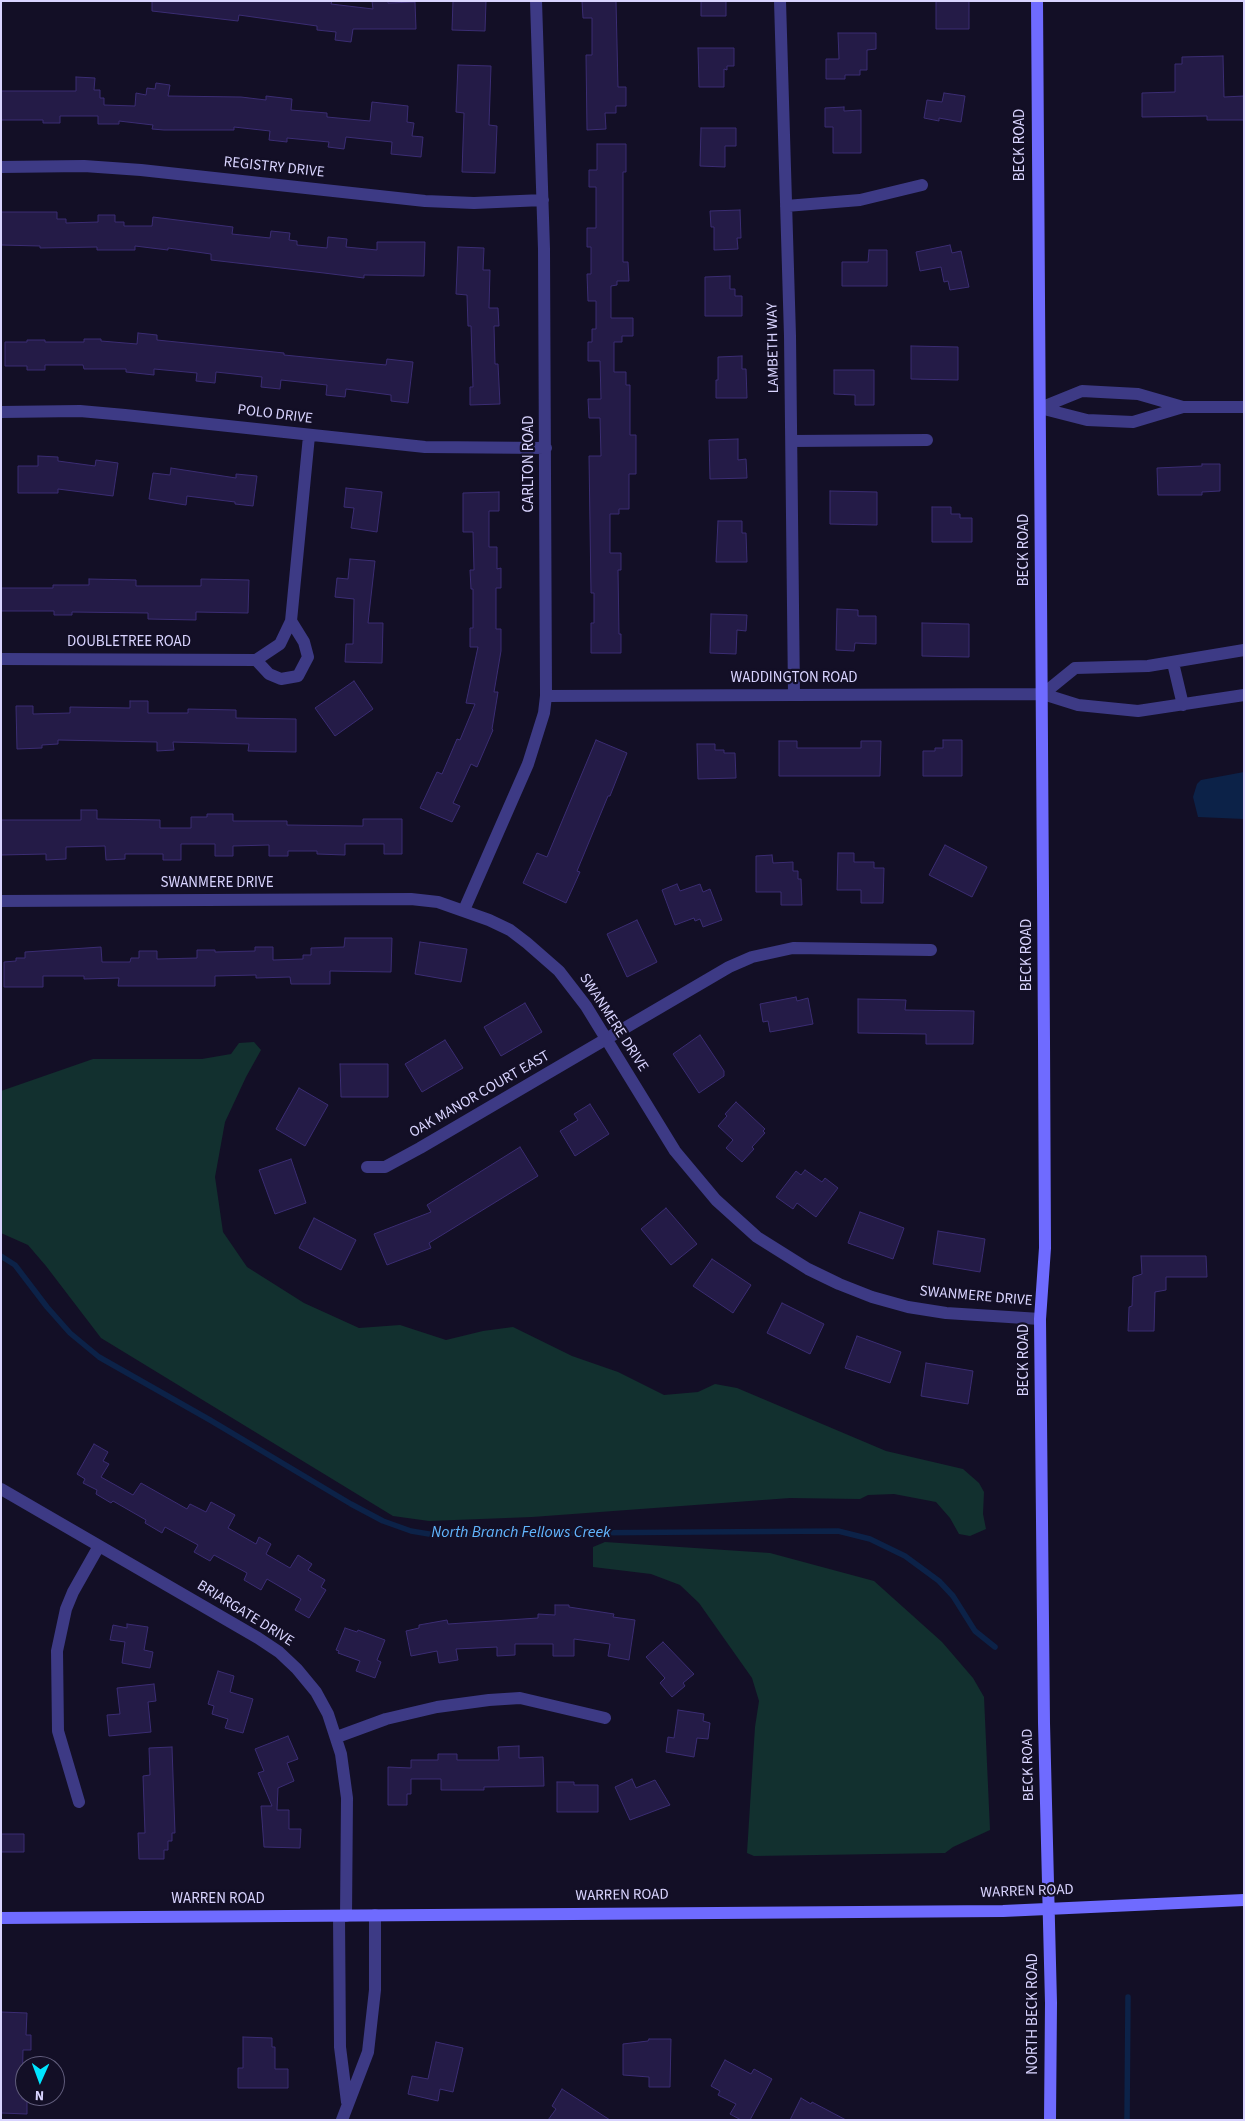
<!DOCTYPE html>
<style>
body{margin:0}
#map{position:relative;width:1245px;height:2121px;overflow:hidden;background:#130f26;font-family:"Source Sans 3",sans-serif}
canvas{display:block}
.frame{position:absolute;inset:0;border:2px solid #d9d4ff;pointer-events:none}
.north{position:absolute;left:15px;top:2056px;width:50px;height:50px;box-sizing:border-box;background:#130f26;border:1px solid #625e7d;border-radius:50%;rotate:182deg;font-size:14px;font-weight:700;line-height:20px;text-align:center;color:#d9d4ff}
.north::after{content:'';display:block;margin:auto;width:18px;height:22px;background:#00e5ff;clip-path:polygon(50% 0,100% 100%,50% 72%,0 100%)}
</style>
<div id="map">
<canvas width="1245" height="2121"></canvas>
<div class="frame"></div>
<div class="north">N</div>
</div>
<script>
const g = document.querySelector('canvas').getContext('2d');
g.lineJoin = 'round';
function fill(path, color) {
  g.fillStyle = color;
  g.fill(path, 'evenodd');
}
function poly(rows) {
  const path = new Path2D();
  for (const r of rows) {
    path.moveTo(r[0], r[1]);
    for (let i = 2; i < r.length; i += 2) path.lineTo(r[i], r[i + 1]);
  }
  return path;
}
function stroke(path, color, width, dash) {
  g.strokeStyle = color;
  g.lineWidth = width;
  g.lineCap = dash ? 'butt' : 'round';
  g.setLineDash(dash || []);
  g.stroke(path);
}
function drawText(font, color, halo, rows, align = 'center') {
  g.font = font + ' "Source Sans 3",sans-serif';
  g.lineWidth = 4.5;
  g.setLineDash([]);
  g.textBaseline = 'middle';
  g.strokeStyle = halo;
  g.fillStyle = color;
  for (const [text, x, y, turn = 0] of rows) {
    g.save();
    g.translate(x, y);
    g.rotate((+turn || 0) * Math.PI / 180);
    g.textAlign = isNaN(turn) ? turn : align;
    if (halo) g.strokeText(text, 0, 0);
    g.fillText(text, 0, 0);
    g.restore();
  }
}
const green = poly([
 [254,1042,261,1050,246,1077,225,1122,215,1177,223,1232,247,1267,304,1303,359,1328,400,1325,446,1340,483,1331,513,1327,572,1356,618,1372,664,1395,698,1392,715,1384,737,1388,886,1451,963,1469,979,1483,984,1492,983,1514,986,1529,970,1536,959,1534,950,1518,936,1502,894,1494,868,1495,860,1499,790,1498,532,1517,429,1521,393,1516,101,1338,46,1266,28,1245,1,1233,1,1091,93,1059,202,1059,231,1054,239,1043],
 [605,1542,770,1553,874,1581,942,1642,973,1678,984,1697,990,1830,953,1847,945,1853,754,1856,747,1853,755,1727,759,1701,752,1678,699,1603,680,1585,651,1574,593,1567,593,1547]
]);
const water = poly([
 [1244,772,1244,819,1198,817,1193,797,1197,784,1201,780]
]);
const stream = poly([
 [1,1256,15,1265,47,1307,70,1333,99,1357,210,1420,351,1504,383,1521,411,1531,429,1534,838,1531,870,1539,905,1556,939,1581,953,1596,975,1631,995,1647],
 [1127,2120,1128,1997]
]);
const building = poly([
 [152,1,332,1,331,4,373,9,372,1,388,1,388,3,415,2,416,29,353,29,351,42,335,40,336,32,317,30,317,26,239,15,238,21,152,11,152,1],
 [453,1,486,1,485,31,452,30,453,1],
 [582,1,616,1,618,87,626,87,626,106,616,106,616,113,605,113,606,129,587,130,586,55,592,55,592,18,583,18,582,1],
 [701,1,726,1,726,16,701,16,701,1],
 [936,1,969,1,969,29,936,29,936,1],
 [838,33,876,33,876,49,867,50,867,70,860,70,860,75,845,75,845,79,826,79,826,59,839,59,838,33],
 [698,48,734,48,734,66,727,66,727,70,724,69,724,87,699,87,698,48],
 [1223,56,1224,97,1244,96,1244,120,1207,120,1207,116,1142,117,1142,93,1175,92,1175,64,1182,64,1182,57,1223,56],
 [458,65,491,66,489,125,497,126,495,173,462,172,464,113,456,112,458,65],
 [76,77,95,78,94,90,100,90,100,98,104,98,104,105,135,106,136,93,146,95,147,88,155,89,156,83,170,85,168,96,241,97,266,100,266,96,292,99,291,110,327,113,327,117,370,121,372,102,408,106,407,122,414,123,412,136,423,137,421,157,391,154,392,142,346,137,344,149,328,147,329,142,287,138,287,142,269,140,270,131,234,127,234,130,164,130,152,129,153,125,119,121,119,124,98,124,98,116,60,116,60,123,43,123,43,120,1,120,1,91,76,91,76,77],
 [944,93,965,96,961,122,939,118,939,121,924,118,927,100,942,102,944,93],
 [844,107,844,111,861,110,861,153,833,153,833,127,825,127,825,108,844,107],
 [701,128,736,128,736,146,725,146,725,167,700,166,701,128],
 [597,144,626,144,626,172,623,172,623,262,628,262,629,281,617,281,617,285,611,286,611,318,633,318,633,336,622,336,622,342,614,342,614,372,626,372,626,385,630,385,630,435,636,435,636,474,629,474,629,509,619,509,619,514,610,514,610,553,621,553,621,570,618,570,619,634,621,634,621,653,591,653,591,623,594,623,594,593,591,593,589,456,601,456,600,418,589,418,588,399,601,399,600,361,588,361,588,342,592,342,592,329,596,329,596,301,588,301,587,274,591,274,591,247,587,247,587,228,596,228,596,187,589,187,589,170,597,170,597,144],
 [740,210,741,238,737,238,738,249,714,250,714,227,711,227,710,211,740,210],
 [1,212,57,212,57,219,66,219,66,223,98,222,98,215,115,215,115,222,124,222,124,226,152,226,153,217,233,227,232,234,270,238,271,231,290,233,289,240,297,241,297,245,327,248,328,237,347,239,346,247,377,250,377,242,425,242,424,276,364,275,364,278,324,273,211,260,211,254,168,248,168,250,135,246,135,250,97,250,97,247,40,248,40,246,1,245,1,212],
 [950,245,952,253,961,251,969,287,950,290,948,281,944,282,941,267,920,271,916,252,950,245],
 [458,247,484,248,483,270,490,270,489,308,498,308,499,326,494,326,495,364,498,364,500,404,470,405,470,387,473,387,471,326,468,326,467,295,456,294,458,247],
 [869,250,887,250,887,286,842,286,842,262,868,262,869,250],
 [730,276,730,289,735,289,735,296,742,296,742,316,705,316,705,277,730,276],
 [138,333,157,335,157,340,284,353,284,355,386,365,387,359,413,362,408,403,391,401,391,395,346,389,345,397,326,395,327,385,281,380,280,389,261,387,262,377,216,372,215,383,196,381,197,373,154,369,154,375,126,372,126,369,84,369,83,365,45,365,45,370,27,370,27,366,5,366,5,342,27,342,27,340,45,340,45,342,84,342,84,339,101,339,101,341,137,344,138,333],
 [911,346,958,347,958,380,911,379,911,346],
 [742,356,742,369,746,369,747,398,716,398,716,380,718,380,718,357,742,356],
 [834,370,874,370,874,405,855,405,855,395,834,394,834,370],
 [738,439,738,460,746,459,747,478,710,479,709,440,738,439],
 [38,456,58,457,58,461,95,466,96,460,118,463,113,496,58,489,58,493,18,493,18,466,38,466,38,456],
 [1202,464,1220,464,1220,491,1202,492,1202,495,1158,495,1157,468,1202,466,1202,464],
 [171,468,236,478,236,474,257,476,253,506,235,504,235,502,187,496,186,505,149,499,153,473,170,475,171,468],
 [346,488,382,492,377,532,351,528,354,508,344,507,346,488],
 [830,491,877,492,877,525,830,524,830,491],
 [499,492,499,511,489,511,489,547,497,547,497,569,501,568,501,588,496,588,496,629,501,629,501,651,494,692,498,692,492,729,493,730,477,767,471,764,453,803,460,806,452,822,420,808,437,772,442,774,457,739,460,740,475,704,466,703,478,647,470,647,470,628,473,628,473,589,471,589,470,570,474,570,473,532,463,532,463,493,499,492],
 [932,507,951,507,951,514,960,514,960,518,972,518,972,542,932,542,932,507],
 [718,521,742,521,742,533,746,533,747,562,716,562,718,521],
 [350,559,375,561,368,623,383,623,382,663,345,662,346,644,353,644,354,599,335,597,337,578,348,579,350,559],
 [89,579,136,580,136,586,201,586,201,579,249,580,248,613,196,612,196,620,148,619,148,613,72,612,72,615,54,615,54,611,1,611,1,588,53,588,53,585,89,585,89,579],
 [837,609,858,610,858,616,876,616,876,644,855,643,854,651,836,650,837,609],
 [711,614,747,615,746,631,737,630,736,654,710,653,711,614],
 [922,623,969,624,969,657,922,656,922,623],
 [354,681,373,709,335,736,315,708,354,681],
 [130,701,148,701,148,713,188,713,188,709,236,710,236,718,296,719,296,752,248,751,249,744,173,742,174,750,157,751,157,742,58,740,58,744,42,745,42,748,17,749,16,706,33,706,33,714,70,713,70,707,130,708,130,701],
 [596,740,627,753,610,796,608,796,577,871,580,872,566,903,523,883,537,853,547,857,596,740],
 [943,740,962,740,962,776,923,776,923,751,935,751,935,748,943,748,943,740],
 [779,741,797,741,797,748,861,748,861,741,881,741,880,776,779,776,779,741],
 [697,744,715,744,715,750,724,750,724,753,735,753,736,778,698,779,697,744],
 [81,810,97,810,97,819,160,820,160,828,191,828,191,817,207,817,207,814,233,814,233,821,287,821,287,825,363,826,363,819,402,819,402,854,384,854,384,844,345,844,345,855,317,854,317,851,288,851,288,856,269,856,269,845,233,846,233,856,215,856,215,844,181,844,181,860,163,860,163,854,125,854,125,859,106,860,105,846,66,847,66,859,46,860,46,854,1,855,1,820,81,820,81,810],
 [945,845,987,867,972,897,929,875,945,845],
 [838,853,854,853,854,862,874,862,874,868,884,868,883,903,861,903,861,890,837,890,838,853],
 [772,855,773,863,793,862,793,871,798,871,798,879,801,879,802,905,781,905,781,892,756,892,756,856,772,855],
 [677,884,680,891,700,884,703,892,710,889,722,920,703,927,700,919,695,921,694,918,675,925,662,890,677,884],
 [637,920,657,962,627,977,607,934,637,920],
 [345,938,392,938,391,972,330,971,330,984,291,984,290,977,256,978,256,975,215,976,215,986,118,986,119,978,84,979,84,976,43,976,43,987,4,987,4,962,16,961,16,958,25,958,25,952,101,947,102,962,130,962,131,958,139,958,139,951,157,951,157,959,197,958,197,950,215,950,215,952,255,951,255,947,273,947,273,960,303,959,303,955,311,955,311,948,344,947,345,938],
 [420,942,467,949,461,982,415,974,420,942],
 [796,997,797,1001,808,998,813,1024,770,1032,768,1021,763,1022,760,1004,796,997],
 [858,999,906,1000,905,1010,974,1011,973,1044,926,1044,926,1034,858,1033,858,999],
 [525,1003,542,1032,501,1056,484,1027,525,1003],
 [700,1035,724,1071,724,1076,699,1093,673,1054,700,1035],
 [445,1040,463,1068,422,1092,405,1064,445,1040],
 [340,1064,388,1064,388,1097,341,1097,340,1064],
 [299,1088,328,1105,305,1146,276,1129,299,1088],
 [736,1102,765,1129,763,1131,765,1133,752,1147,754,1149,742,1162,726,1148,733,1140,718,1126,727,1116,725,1114,736,1102],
 [590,1104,609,1134,575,1156,560,1131,578,1120,574,1114,590,1104],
 [520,1147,538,1176,429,1243,431,1248,387,1265,374,1234,431,1212,427,1205,520,1147],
 [291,1159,306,1203,275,1214,259,1170,291,1159],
 [805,1170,822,1182,825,1178,838,1188,816,1217,797,1203,793,1209,776,1197,796,1171,801,1175,805,1170],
 [666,1208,697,1244,671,1265,641,1229,666,1208],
 [860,1212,904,1228,893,1259,848,1243,860,1212],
 [314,1218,356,1240,341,1270,299,1248,314,1218],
 [938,1231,985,1239,980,1272,933,1264,938,1231],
 [1141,1256,1206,1256,1207,1277,1166,1277,1166,1290,1155,1292,1154,1331,1128,1331,1129,1307,1132,1306,1133,1277,1142,1274,1141,1256],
 [712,1259,751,1285,733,1313,693,1286,712,1259],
 [782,1303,824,1324,810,1354,767,1333,782,1303],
 [857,1336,901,1352,890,1383,845,1368,857,1336],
 [926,1363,973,1371,968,1404,921,1396,926,1363],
 [94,1444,108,1452,103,1461,109,1464,101,1477,133,1495,141,1483,187,1509,190,1504,206,1512,211,1502,235,1515,228,1528,256,1544,259,1537,271,1544,266,1554,290,1568,298,1555,312,1564,308,1570,325,1580,321,1587,326,1590,309,1618,295,1610,301,1599,267,1579,261,1590,244,1580,247,1573,214,1555,210,1561,194,1552,198,1545,165,1527,162,1533,145,1523,146,1520,113,1501,111,1503,96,1494,97,1490,83,1483,85,1479,77,1474,94,1444],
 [555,1605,569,1605,569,1607,614,1614,613,1617,635,1620,629,1660,608,1656,610,1644,574,1639,574,1656,553,1656,553,1644,515,1644,515,1655,497,1656,497,1647,456,1649,458,1660,439,1663,437,1651,411,1656,406,1631,419,1628,419,1625,447,1620,448,1624,538,1618,538,1614,555,1615,555,1605],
 [127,1624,148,1627,144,1650,153,1652,150,1668,122,1663,125,1642,110,1640,113,1625,127,1628,127,1624],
 [345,1628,357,1632,358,1630,385,1640,377,1660,381,1662,375,1678,356,1671,360,1661,338,1653,339,1651,336,1650,345,1628],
 [663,1642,694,1674,683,1683,685,1686,672,1697,660,1683,665,1678,646,1657,663,1642],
 [218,1671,234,1676,230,1692,253,1699,243,1733,225,1728,228,1719,212,1714,214,1706,208,1704,218,1671],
 [154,1684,156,1701,148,1702,151,1732,109,1736,107,1715,120,1714,117,1688,154,1684],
 [678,1710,704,1714,703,1721,710,1723,708,1739,697,1738,694,1757,666,1752,668,1737,674,1738,678,1710],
 [288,1736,298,1759,287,1763,294,1781,278,1788,277,1810,289,1810,289,1829,301,1829,300,1848,264,1847,261,1806,272,1806,258,1773,264,1771,255,1749,288,1736],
 [519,1746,519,1758,543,1757,544,1786,484,1787,484,1790,441,1790,441,1779,411,1779,411,1794,407,1794,407,1805,388,1805,388,1767,411,1768,411,1760,438,1760,438,1754,457,1754,457,1760,499,1760,498,1747,519,1746],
 [172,1747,175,1833,172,1833,172,1841,168,1841,168,1850,164,1850,164,1859,139,1859,138,1833,145,1833,143,1776,150,1775,149,1748,172,1747],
 [632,1779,636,1788,655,1780,670,1805,630,1820,615,1787,632,1779],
 [557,1782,574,1782,574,1785,598,1785,598,1812,557,1812,557,1782],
 [1,1834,24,1834,24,1852,1,1852,1,1834],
 [1,2012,27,2013,26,2035,31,2035,31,2050,23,2050,22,2099,27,2099,27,2114,1,2113,1,2012],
 [243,2037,272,2038,272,2047,275,2047,275,2069,288,2069,288,2088,238,2088,238,2068,243,2068,243,2037],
 [649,2039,671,2039,670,2087,649,2087,649,2077,623,2075,623,2044,648,2041,649,2039],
 [436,2042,463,2048,453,2092,440,2089,438,2101,408,2094,412,2076,428,2079,436,2042],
 [725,2060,751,2074,754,2069,772,2079,750,2120,741,2120,730,2114,736,2104,718,2095,720,2091,711,2086,725,2060],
 [562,2089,610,2120,548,2120,556,2109,552,2106,562,2089],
 [801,2098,811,2104,812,2102,846,2120,790,2120,801,2098]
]);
const street = poly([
 [780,1,790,336,794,695],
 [1,167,84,166,141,170,425,201,474,203,543,200],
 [786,206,860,200,922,185],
 [1040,408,1087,420,1133,422,1183,407,1244,407],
 [1040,408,1082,391,1138,394,1183,407],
 [1,412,80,411,125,415,425,447,546,448],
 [792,441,927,440],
 [1,659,256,660,269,674,281,679,298,676,308,657,304,642,291,621,309,436],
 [256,660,280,644,291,621],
 [1173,663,1183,705],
 [1043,694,1075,668,1148,666,1244,650],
 [546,696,1043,694,1078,705,1138,711,1244,695],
 [1,901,411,899,438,902,489,920,510,930,527,943,559,971,586,1006,675,1151,716,1200,757,1237,808,1269,839,1284,872,1297,908,1307,946,1313,1040,1319],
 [464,910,528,764,544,713,546,696,544,249,536,1],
 [367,1167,385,1167,420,1148,729,967,752,957,793,948,931,950],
 [1,1489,258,1638,279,1652,297,1669,316,1692,328,1714,341,1754,347,1798,346,1916],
 [337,1737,386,1719,437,1707,489,1700,520,1698,605,1718],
 [79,1802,58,1731,57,1651,66,1609,73,1592,99,1546],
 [339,1916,340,2047,347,2102],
 [342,2120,368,2052,375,1990,375,1915]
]);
const secondary = poly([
 [1037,1,1044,1041,1045,1248,1040,1319,1044,1723,1051,2003,1050,2120],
 [1,1918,1003,1911,1244,1900]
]);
const streetNames = [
 ["BECK ROAD",1021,145,-90],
 ["REGISTRY DRIVE",274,168,6],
 ["LAMBETH WAY",774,348,-91],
 ["POLO DRIVE",275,415,7],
 ["CARLTON ROAD",530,464,-90],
 ["BECK ROAD",1025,550,-90],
 ["DOUBLETREE ROAD",129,643],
 ["WADDINGTON ROAD",794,679],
 ["SWANMERE DRIVE",217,884],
 ["BECK ROAD",1028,955,-90],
 ["SWANMERE DRIVE",613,1023,57],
 ["OAK MANOR COURT EAST",480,1095,-30],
 ["SWANMERE DRIVE",976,1297,5],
 ["BECK ROAD",1025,1360,-90],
 ["BRIARGATE DRIVE",245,1614,32],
 ["BECK ROAD",1029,1765,-91],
 ["WARREN ROAD",1027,1892,-2],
 ["WARREN ROAD",622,1896,-1],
 ["WARREN ROAD",218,1900],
 ["NORTH BECK ROAD",1034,2014,-90]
];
const waterNames = [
 ["North Branch Fellows Creek",521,1533]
];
fill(green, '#12302f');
fill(water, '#0c2248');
stroke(stream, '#0c2248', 5.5);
fill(building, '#241b47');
stroke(building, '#3b2d73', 1);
stroke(street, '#3d3a85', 12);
stroke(secondary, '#6f6bff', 12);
drawText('15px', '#d9d4ff', '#130f26', streetNames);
drawText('italic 16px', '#62b6ff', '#130f26', waterNames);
</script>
